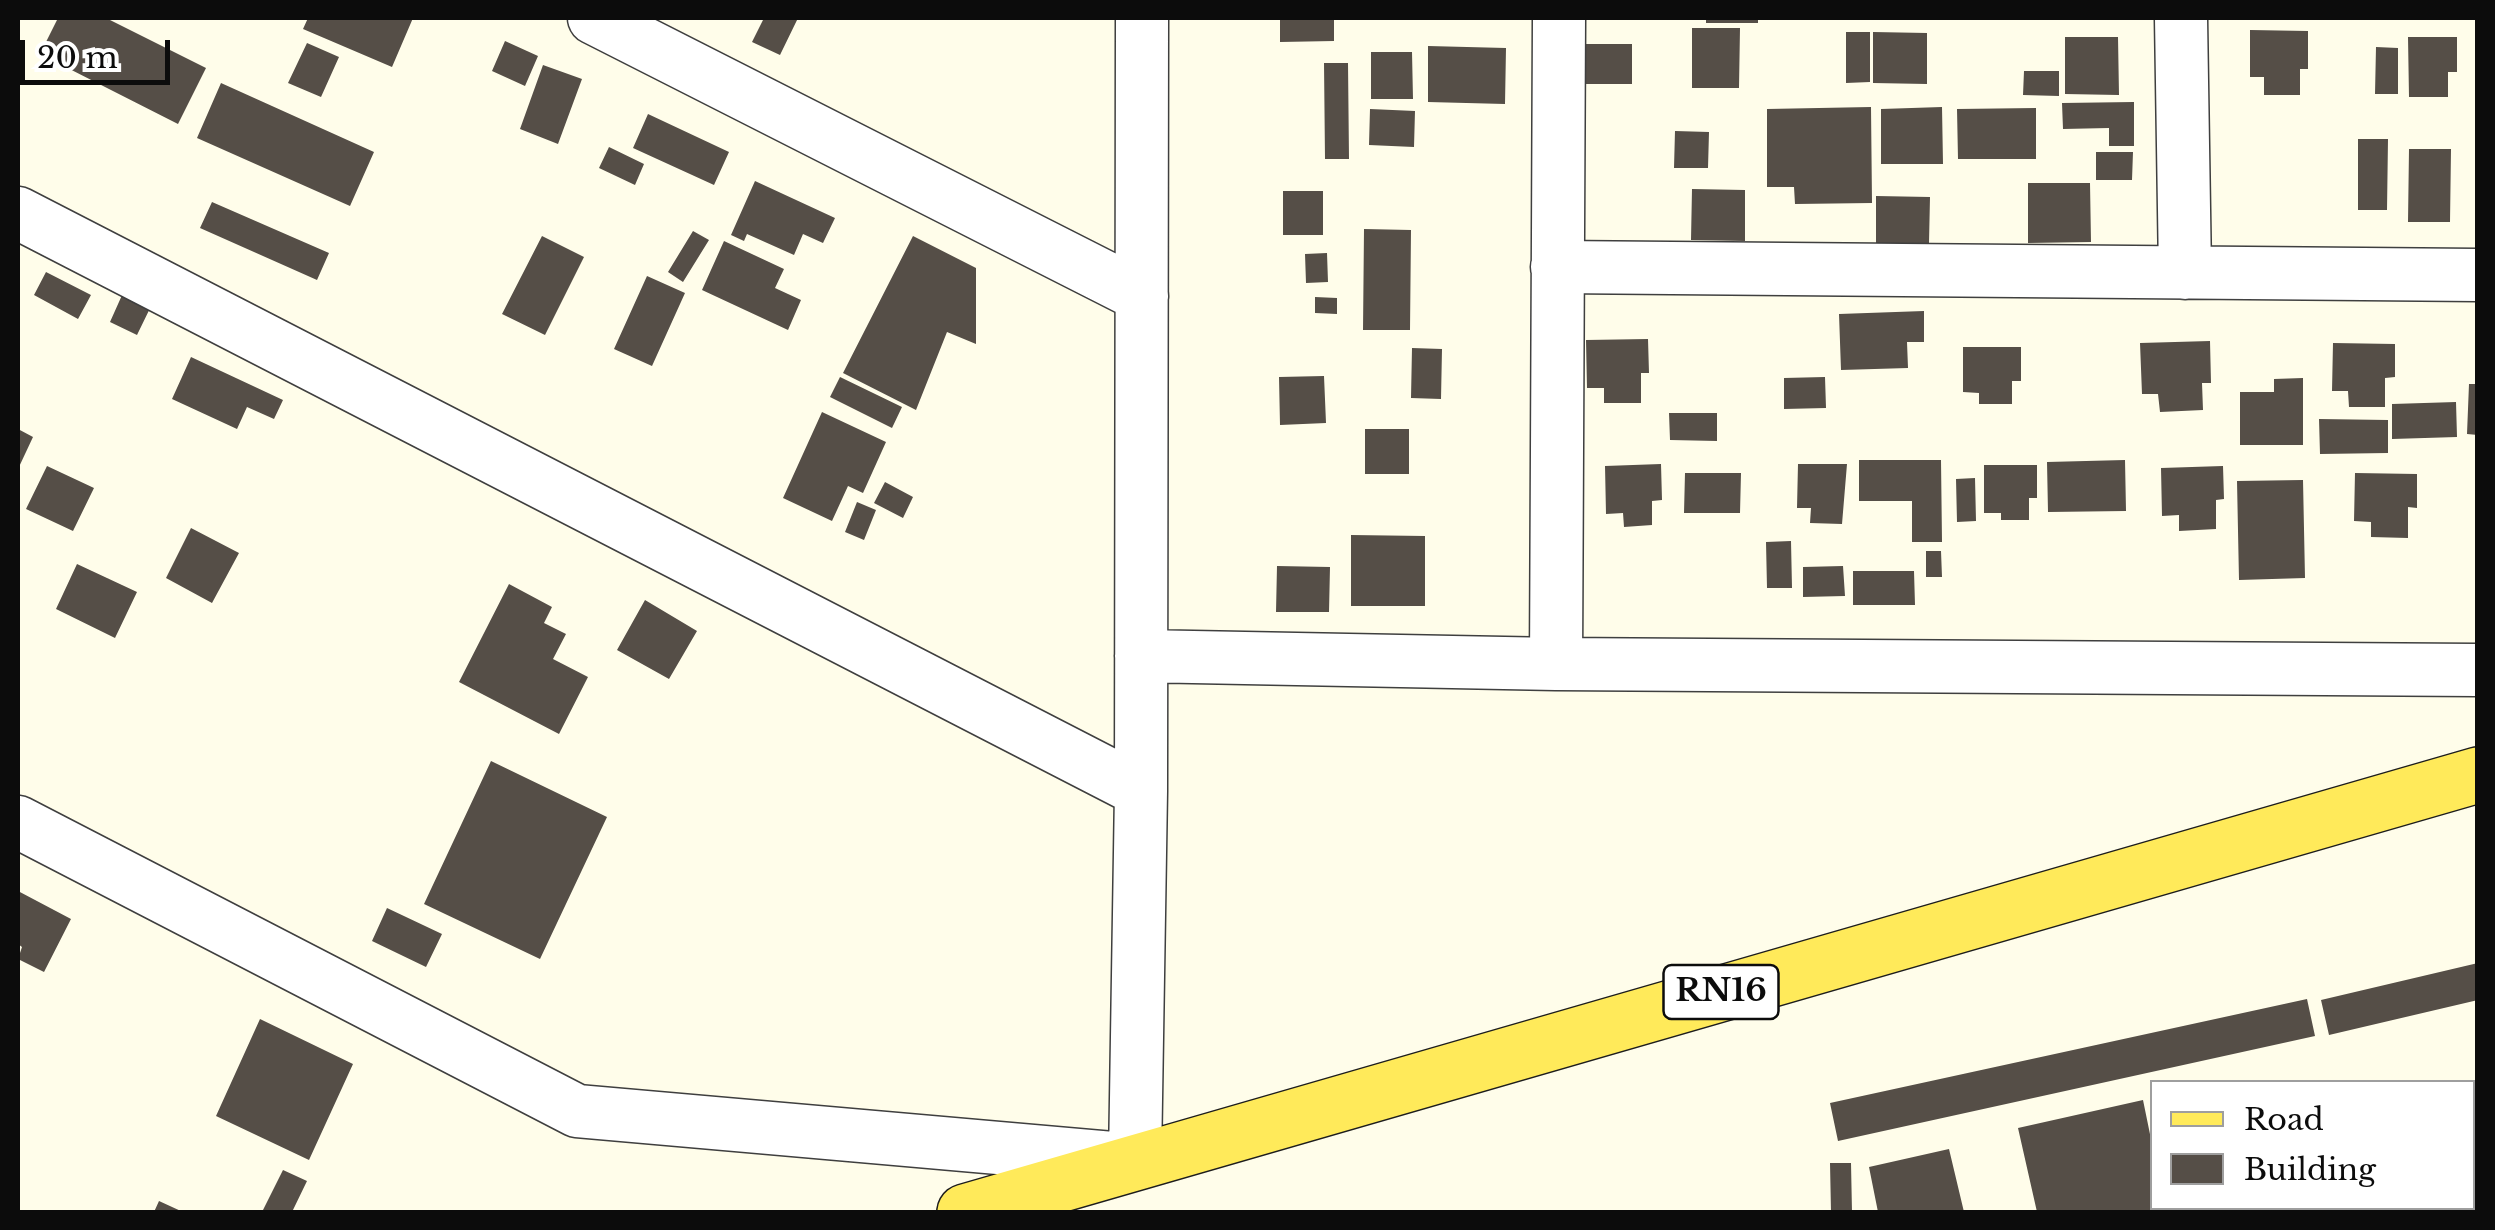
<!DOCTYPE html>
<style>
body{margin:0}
#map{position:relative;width:2495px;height:1230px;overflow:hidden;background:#fffdea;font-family:"Libre Baskerville",serif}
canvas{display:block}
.frame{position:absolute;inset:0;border:20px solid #0c0c0c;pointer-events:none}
.legend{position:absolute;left:2150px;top:1080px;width:325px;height:130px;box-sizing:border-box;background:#fff;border:2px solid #9e9e9e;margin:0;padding:12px 18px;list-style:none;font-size:30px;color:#0c0c0c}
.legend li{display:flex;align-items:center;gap:20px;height:50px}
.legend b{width:50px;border:2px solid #9e9e9e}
.scale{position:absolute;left:20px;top:40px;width:150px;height:45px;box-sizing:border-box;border:5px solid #0c0c0c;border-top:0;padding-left:12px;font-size:30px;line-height:35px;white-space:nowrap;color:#0c0c0c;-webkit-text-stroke:8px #fff;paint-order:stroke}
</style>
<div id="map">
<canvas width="2495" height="1230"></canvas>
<div class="frame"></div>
<ul class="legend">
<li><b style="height:12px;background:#ffea5a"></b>Road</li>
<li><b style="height:28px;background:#554e47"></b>Building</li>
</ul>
<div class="scale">20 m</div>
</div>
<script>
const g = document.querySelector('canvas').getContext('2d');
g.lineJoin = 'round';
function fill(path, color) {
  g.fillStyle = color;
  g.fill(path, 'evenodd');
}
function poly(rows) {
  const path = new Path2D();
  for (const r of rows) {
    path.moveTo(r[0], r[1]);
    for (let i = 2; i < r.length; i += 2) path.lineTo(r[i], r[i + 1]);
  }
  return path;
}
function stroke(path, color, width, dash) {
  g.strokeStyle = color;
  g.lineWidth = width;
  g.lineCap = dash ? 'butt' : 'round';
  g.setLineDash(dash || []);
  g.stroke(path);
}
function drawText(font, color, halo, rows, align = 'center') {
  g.font = font + ' "Libre Baskerville",serif';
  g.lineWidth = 10;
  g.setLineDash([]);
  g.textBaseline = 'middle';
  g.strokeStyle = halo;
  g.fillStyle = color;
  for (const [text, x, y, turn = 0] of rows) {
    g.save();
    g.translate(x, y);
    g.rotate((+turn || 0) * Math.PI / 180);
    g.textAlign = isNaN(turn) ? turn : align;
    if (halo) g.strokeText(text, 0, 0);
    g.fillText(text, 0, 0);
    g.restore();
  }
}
const building = poly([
 [58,18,106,18,206,68,178,124,40,54],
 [308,18,413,18,392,67,303,29],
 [764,18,798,18,780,55,752,42],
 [1280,18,1334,18,1334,41,1280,42],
 [1706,18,1758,18,1758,23,1706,23],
 [1692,28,1740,28,1739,88,1692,88],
 [2250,30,2308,31,2308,69,2300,69,2300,95,2264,95,2264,77,2250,77],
 [1846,32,1870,32,1870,82,1846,83],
 [1873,32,1927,33,1927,84,1873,83],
 [2065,37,2118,37,2119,95,2065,94],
 [2408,37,2457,37,2457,72,2448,72,2448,97,2409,97],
 [505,41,538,56,525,86,492,71],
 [307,43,339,57,321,97,288,83],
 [1583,44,1632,44,1632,84,1583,84],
 [1428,46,1506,48,1505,104,1428,102],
 [2376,47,2398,48,2398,94,2375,94],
 [1371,52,1412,52,1413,99,1371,99],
 [1324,63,1348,63,1349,159,1325,159],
 [543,65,582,79,558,144,520,129],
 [2024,71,2059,71,2059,96,2023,95],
 [221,83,374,152,350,206,197,138],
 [2134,102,2134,146,2109,146,2109,128,2063,129,2062,103],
 [1871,107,1872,203,1795,204,1794,187,1767,187,1767,109],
 [1942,107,1943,164,1881,164,1881,109],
 [2036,108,2036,159,1958,159,1957,109],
 [1370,109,1415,111,1414,147,1369,145],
 [648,114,729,152,714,185,633,148],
 [1675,131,1709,132,1708,168,1674,168],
 [2358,139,2388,139,2387,210,2358,210],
 [609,147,644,164,635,185,599,168],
 [2409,149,2451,149,2450,222,2408,222],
 [2096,152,2133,152,2132,180,2096,180],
 [755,181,835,218,823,243,803,234,794,255,747,234,744,241,731,235],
 [2028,183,2090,183,2091,242,2028,243],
 [1692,189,1745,190,1745,241,1691,240],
 [1283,191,1323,191,1323,235,1283,235],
 [1876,196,1930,197,1929,243,1876,244],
 [212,202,329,253,317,280,200,228],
 [1364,229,1411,230,1410,330,1363,330],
 [693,231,709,240,683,282,668,272],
 [542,236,584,257,545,335,502,314],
 [913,236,976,268,976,344,947,332,916,410,843,373],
 [724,241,784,269,775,288,801,300,788,330,702,290],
 [1327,253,1328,282,1306,283,1305,254],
 [46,272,91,295,78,319,34,295],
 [647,276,685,293,652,366,614,349],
 [127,284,155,298,137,335,110,322],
 [1315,297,1337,298,1337,314,1315,313],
 [1924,311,1924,342,1907,342,1908,368,1841,370,1839,314],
 [1648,339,1649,373,1641,373,1641,403,1604,403,1604,388,1587,388,1586,340],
 [2210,341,2211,383,2202,383,2203,410,2160,412,2158,394,2142,394,2140,343],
 [2333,343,2395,344,2395,377,2385,378,2385,407,2349,407,2348,391,2332,391],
 [1963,347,2021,347,2021,381,2012,381,2012,404,1979,404,1979,393,1963,392],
 [1412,348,1442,349,1441,399,1411,398],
 [191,357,283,400,274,419,247,407,237,429,172,399],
 [1324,376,1326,423,1280,425,1279,377],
 [840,377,902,407,892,428,830,397],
 [1825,377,1826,408,1784,409,1784,378],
 [2303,378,2303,445,2240,445,2240,392,2274,392,2274,379],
 [2469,384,2478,384,2478,435,2467,434],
 [2456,402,2457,437,2392,439,2392,404],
 [822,412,886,442,863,493,848,486,832,521,783,498],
 [1669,413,1717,413,1717,441,1670,440],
 [2319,419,2388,420,2388,453,2320,454],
 [18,429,33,437,18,469],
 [1365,429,1409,429,1409,474,1365,474],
 [1859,460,1941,460,1942,542,1912,542,1912,501,1859,501],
 [2125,460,2126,511,2048,512,2047,462],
 [1661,464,1662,500,1652,501,1652,525,1624,527,1623,513,1606,514,1605,466],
 [1798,464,1847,464,1842,524,1810,523,1811,508,1797,508],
 [1984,465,2037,465,2037,498,2029,498,2029,520,2001,520,2001,513,1984,513],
 [47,466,94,488,73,531,26,509],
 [2223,466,2224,499,2216,500,2216,529,2179,531,2179,515,2162,516,2161,468],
 [1685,473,1741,473,1740,513,1684,513],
 [2355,473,2417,474,2417,508,2408,507,2408,538,2371,537,2371,522,2354,521],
 [1975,478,1976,521,1957,522,1956,479],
 [2303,480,2305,578,2239,580,2237,481],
 [885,482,913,497,903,518,874,503],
 [857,502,876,510,864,540,845,532],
 [191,528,239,553,212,603,166,578],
 [1351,535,1425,536,1425,606,1351,606],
 [1791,541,1792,588,1767,588,1766,542],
 [1926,551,1941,551,1942,577,1926,577],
 [77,564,137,592,115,638,56,609],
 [1277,566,1330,567,1329,612,1276,612],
 [1843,566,1845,596,1803,597,1803,567],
 [1853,571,1914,571,1915,605,1853,605],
 [509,584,552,607,544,623,566,634,553,659,588,677,559,734,459,682],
 [645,600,697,631,669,679,617,650],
 [491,761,607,817,540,959,424,904],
 [18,891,71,919,44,972,18,959,22,947,18,944],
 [387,908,442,934,426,967,372,941],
 [2478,963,2478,1000,2329,1035,2321,1000],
 [2307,999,2315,1036,1838,1141,1830,1103],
 [260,1019,353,1064,309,1160,216,1116],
 [2143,1100,2152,1144,2152,1208,2179,1208,2180,1212,2037,1212,2018,1128],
 [1949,1149,1964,1212,1878,1212,1869,1167],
 [1830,1163,1851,1163,1852,1212,1831,1212],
 [283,1170,307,1181,292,1212,262,1212],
 [159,1201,183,1212,154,1212]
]);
const minor = poly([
 [594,18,1142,296],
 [2181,18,2185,273],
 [18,213,1141,791],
 [1557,267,2478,275],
 [1141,656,1556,664,2478,670],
 [1556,664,1559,18],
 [18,822,577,1111,1135,1160,1141,791,1142,18]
]);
const primary = poly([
 [965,1212,2478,775]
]);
const shields = [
 [1721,992,115]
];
const shieldNames = [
 ["RN16",1721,992]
];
fill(building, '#554e47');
stroke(minor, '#3f3f3f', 55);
stroke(primary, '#1d1d1d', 58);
stroke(minor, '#fff', 52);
stroke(primary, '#ffea5a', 55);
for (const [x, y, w] of shields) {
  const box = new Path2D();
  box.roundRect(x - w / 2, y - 27, w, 54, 8);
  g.fillStyle = '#fff';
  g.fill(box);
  stroke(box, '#0c0c0c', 2.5);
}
drawText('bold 32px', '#0c0c0c', null, shieldNames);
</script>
